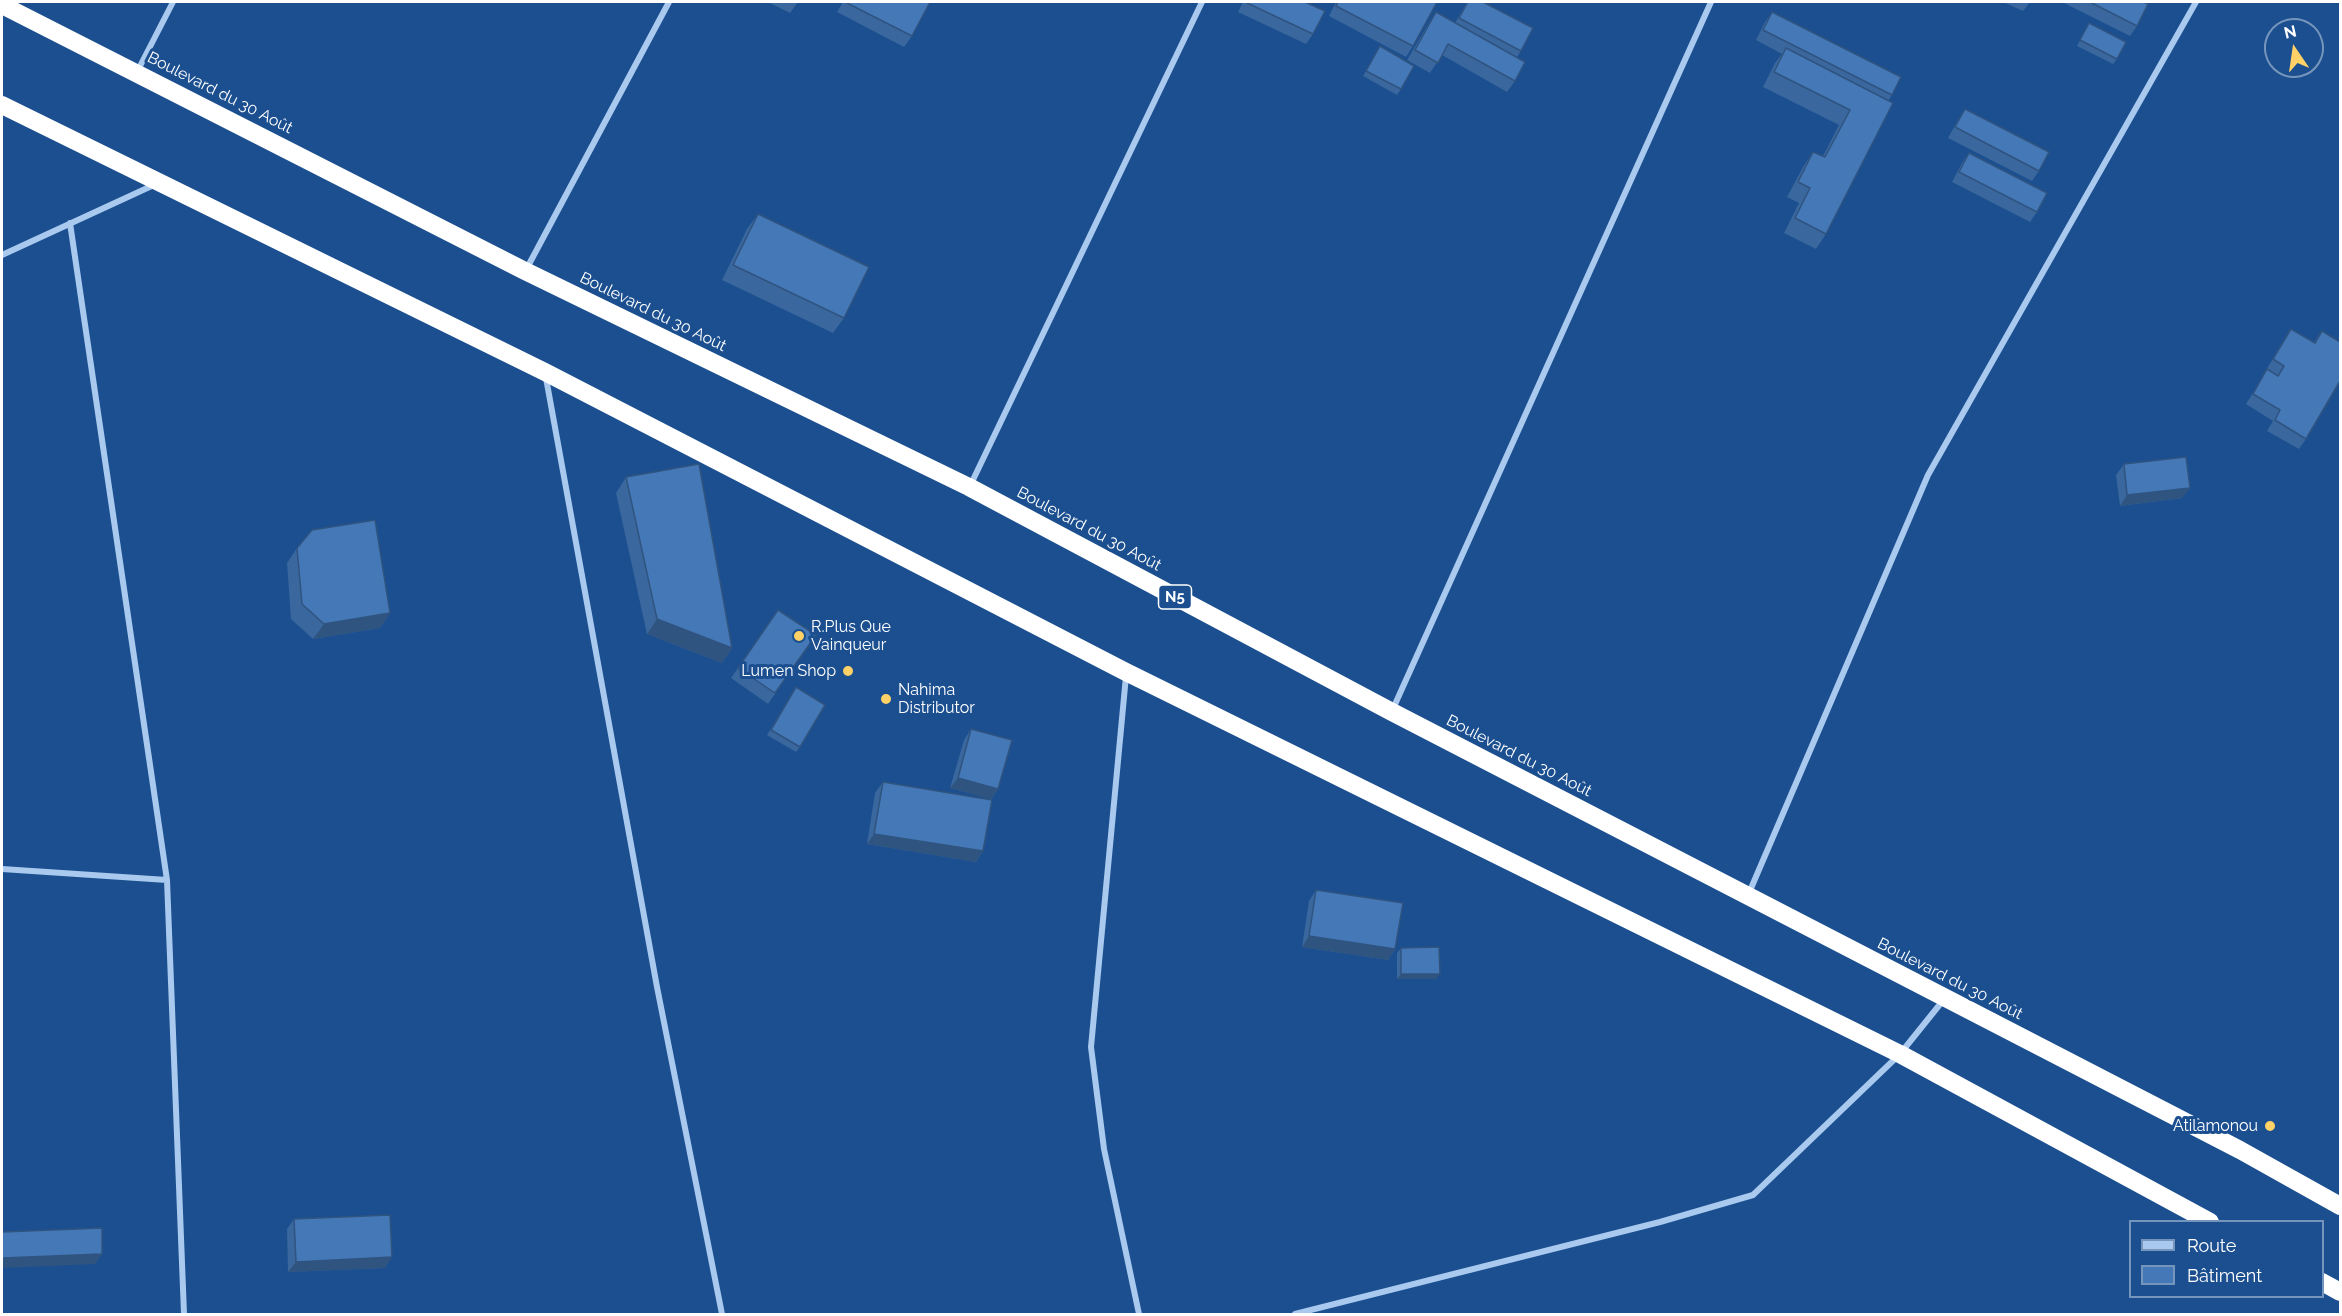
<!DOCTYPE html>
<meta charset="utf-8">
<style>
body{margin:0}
#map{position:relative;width:2342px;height:1316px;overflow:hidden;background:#1b4f8f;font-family:Raleway,sans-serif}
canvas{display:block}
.frame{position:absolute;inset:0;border:3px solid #fff;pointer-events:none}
.legend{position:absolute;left:2129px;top:1220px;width:195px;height:78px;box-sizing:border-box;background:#1b4f8f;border:2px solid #7695bc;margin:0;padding:8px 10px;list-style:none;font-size:18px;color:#fff}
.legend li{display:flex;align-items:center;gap:12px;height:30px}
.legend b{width:30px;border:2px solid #7695bc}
.north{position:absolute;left:2264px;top:18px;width:60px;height:60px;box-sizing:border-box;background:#1b4f8f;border:2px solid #7695bc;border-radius:50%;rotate:347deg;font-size:16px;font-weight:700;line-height:24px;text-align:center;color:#fff}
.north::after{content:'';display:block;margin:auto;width:21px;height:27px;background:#ffd166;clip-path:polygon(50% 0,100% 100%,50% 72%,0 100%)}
</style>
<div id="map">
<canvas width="2342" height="1316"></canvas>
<div class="frame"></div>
<ul class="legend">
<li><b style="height:8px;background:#a9c9ee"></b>Route</li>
<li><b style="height:16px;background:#4478b7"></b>Bâtiment</li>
</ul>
<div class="north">N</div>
</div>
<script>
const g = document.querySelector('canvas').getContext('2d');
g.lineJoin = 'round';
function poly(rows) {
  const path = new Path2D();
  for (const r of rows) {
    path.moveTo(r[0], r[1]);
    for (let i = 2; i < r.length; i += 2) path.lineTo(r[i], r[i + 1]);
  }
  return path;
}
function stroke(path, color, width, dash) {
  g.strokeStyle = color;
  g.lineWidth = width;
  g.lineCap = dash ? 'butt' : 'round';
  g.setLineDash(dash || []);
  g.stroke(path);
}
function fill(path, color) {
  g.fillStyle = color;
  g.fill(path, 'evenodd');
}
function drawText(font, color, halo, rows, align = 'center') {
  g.font = font + ' Raleway,sans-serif';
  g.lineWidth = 6;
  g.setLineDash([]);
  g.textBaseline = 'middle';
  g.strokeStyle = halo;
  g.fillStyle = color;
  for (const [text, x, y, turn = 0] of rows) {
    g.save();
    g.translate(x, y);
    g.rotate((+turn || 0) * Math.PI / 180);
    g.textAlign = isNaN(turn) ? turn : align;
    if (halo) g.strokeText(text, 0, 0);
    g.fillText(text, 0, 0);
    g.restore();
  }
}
const street = poly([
 [137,72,173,2],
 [70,223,167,880,184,1314],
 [2,255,156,184],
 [527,268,669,2],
 [546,378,657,987,722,1314],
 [971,484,1202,2],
 [1126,676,1091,1047,1104,1149,1139,1314],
 [1392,711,1711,2],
 [2,869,167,880],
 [1749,893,1928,475,2196,2],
 [1295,1314,1660,1222,1753,1195,1900,1054,1945,998]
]);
const highway = poly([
 [2,5,525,271,969,487,1392,712,2240,1150,2340,1206],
 [2,105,545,372,1126,672,1900,1054,2210,1222],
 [2322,1282,2340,1292]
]);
const wall = poly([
 [768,2,798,2,790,13],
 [843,2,930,2,912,36,904,47,837,12],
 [1243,2,1305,2,1313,34,1306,44,1238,12],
 [1336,2,1437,2,1413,46,1406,57,1329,16],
 [1467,2,1483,2,1521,51,1517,57,1515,81,1507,92,1442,55,1430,73,1407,60,1429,23,1436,12,1455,23],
 [2003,2,2030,2,2023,11],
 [2062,2,2143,2,2137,26,2130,36],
 [1772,12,1892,95,1888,101,1826,234,1816,249,1784,233,1799,203,1787,197,1803,167,1813,152,1823,156,1839,125,1763,87,1775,63,1782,54,1756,40,1765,22],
 [2089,23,2117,59,2113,64,2077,46],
 [1380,46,1401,89,1397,95,1363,76],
 [1965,109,2039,171,2032,181,1948,138,1958,120],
 [1969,153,2037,212,2030,222,1952,182,1962,163],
 [758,214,844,318,833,333,722,280,747,229],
 [2291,329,2314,342,2322,331,2306,439,2299,449,2267,431,2273,421,2246,404,2267,370,2266,370],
 [2124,464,2182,498,2120,506,2116,475],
 [626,477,732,648,722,663,647,634,616,493],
 [297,548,390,613,380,628,313,639,291,619,287,563],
 [778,610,816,635,768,704,731,678],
 [796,687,800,747,796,752,767,735],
 [971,729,998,789,991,799,950,788,964,740],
 [883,782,983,851,976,862,867,844,875,793],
 [1316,890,1395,949,1388,960,1302,947,1309,901],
 [1401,948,1436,979,1397,979,1397,953],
 [294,1219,385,1268,288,1272,287,1229]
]);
const shadedWall = poly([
 [2190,488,2182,498,2120,506,2127,495],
 [390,613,380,628,313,639,324,624],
 [657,619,732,648,722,663,647,634],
 [958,778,998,789,991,799,950,788],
 [874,834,983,851,976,862,867,844],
 [1309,936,1395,949,1388,960,1302,947],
 [1401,974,1440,974,1436,979,1397,979],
 [102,1254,95,1264,2,1268,2,1258],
 [392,1257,385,1268,288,1272,296,1262]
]);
const building = poly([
 [845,2,930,2,912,36,845,2],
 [1245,2,1305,2,1325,11,1313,34,1245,2],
 [1338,2,1437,2,1413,46,1336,6,1338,2],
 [1468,2,1483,2,1533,28,1521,51,1459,18,1468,2],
 [2090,2,2143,2,2148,4,2137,26,2090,2],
 [1436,12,1525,62,1515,81,1448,44,1438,63,1415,50,1436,12],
 [1772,12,1901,77,1892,95,1763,30,1772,12],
 [2089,23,2126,42,2117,59,2080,40,2089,23],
 [1380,46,1414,66,1401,89,1366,71,1380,46],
 [1786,48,1893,103,1826,234,1795,218,1810,188,1798,182,1813,152,1825,157,1850,110,1774,72,1786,48],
 [1965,109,2049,152,2039,171,1955,127,1965,109],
 [1969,153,2047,193,2037,212,1959,172,1969,153],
 [758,214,869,267,844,318,733,265,758,214],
 [2291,329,2315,343,2322,331,2340,342,2340,381,2306,439,2275,420,2280,410,2253,394,2267,369,2278,376,2284,366,2273,359,2291,329],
 [2186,457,2190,488,2127,495,2124,464,2186,457],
 [699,464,732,648,657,619,626,477,699,464],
 [375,520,390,613,324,624,302,604,297,548,312,530,375,520],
 [778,610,816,635,775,693,738,668,778,610],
 [796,687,825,705,800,747,771,730,796,687],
 [971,729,1012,740,998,789,958,778,971,729],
 [883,782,992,800,983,851,874,834,883,782],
 [1316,890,1403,903,1395,949,1309,936,1316,890],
 [1439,947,1440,974,1401,974,1401,948,1439,947],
 [390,1215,392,1257,296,1262,294,1219,390,1215],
 [102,1228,102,1254,2,1258,2,1232,102,1228]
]);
const markers = [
 [799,636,6,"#ffd166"],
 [848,671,6,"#ffd166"],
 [886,699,6,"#ffd166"],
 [2270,1126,6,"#ffd166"]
];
const shields = [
 [1175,597,33]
];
const shieldNames = [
 ["N5",1175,597]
];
const streetNames = [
 ["Boulevard du 30 Août",220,93,27],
 ["Boulevard du 30 Août",653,312,26],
 ["Boulevard du 30 Août",1089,529,28],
 ["Boulevard du 30 Août",1519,756,27],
 ["Boulevard du 30 Août",1950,979,27]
];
const poiNames = [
 ["R.Plus Que",811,627],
 ["Vainqueur",811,645],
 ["Lumen Shop",836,671,"right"],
 ["Nahima",898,690],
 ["Distributor",898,708],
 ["Atilamonou",2258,1126,"right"]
];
stroke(street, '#a9c9ee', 6);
stroke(highway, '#fff', 18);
fill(wall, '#3a679d');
fill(shadedWall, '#305480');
fill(building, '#4478b7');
stroke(building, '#305480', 1.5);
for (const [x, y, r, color] of markers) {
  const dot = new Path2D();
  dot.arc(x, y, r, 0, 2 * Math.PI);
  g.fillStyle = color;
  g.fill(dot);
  stroke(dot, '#1b4f8f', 2);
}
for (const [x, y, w] of shields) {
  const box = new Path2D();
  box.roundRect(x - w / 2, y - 12, w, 24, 4.5);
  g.fillStyle = '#1b4f8f';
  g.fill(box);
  stroke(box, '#fff', 1.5);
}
drawText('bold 15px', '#fff', null, shieldNames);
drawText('16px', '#fff', '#1b4f8f', streetNames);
drawText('16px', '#fff', '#1b4f8f', poiNames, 'left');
</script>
